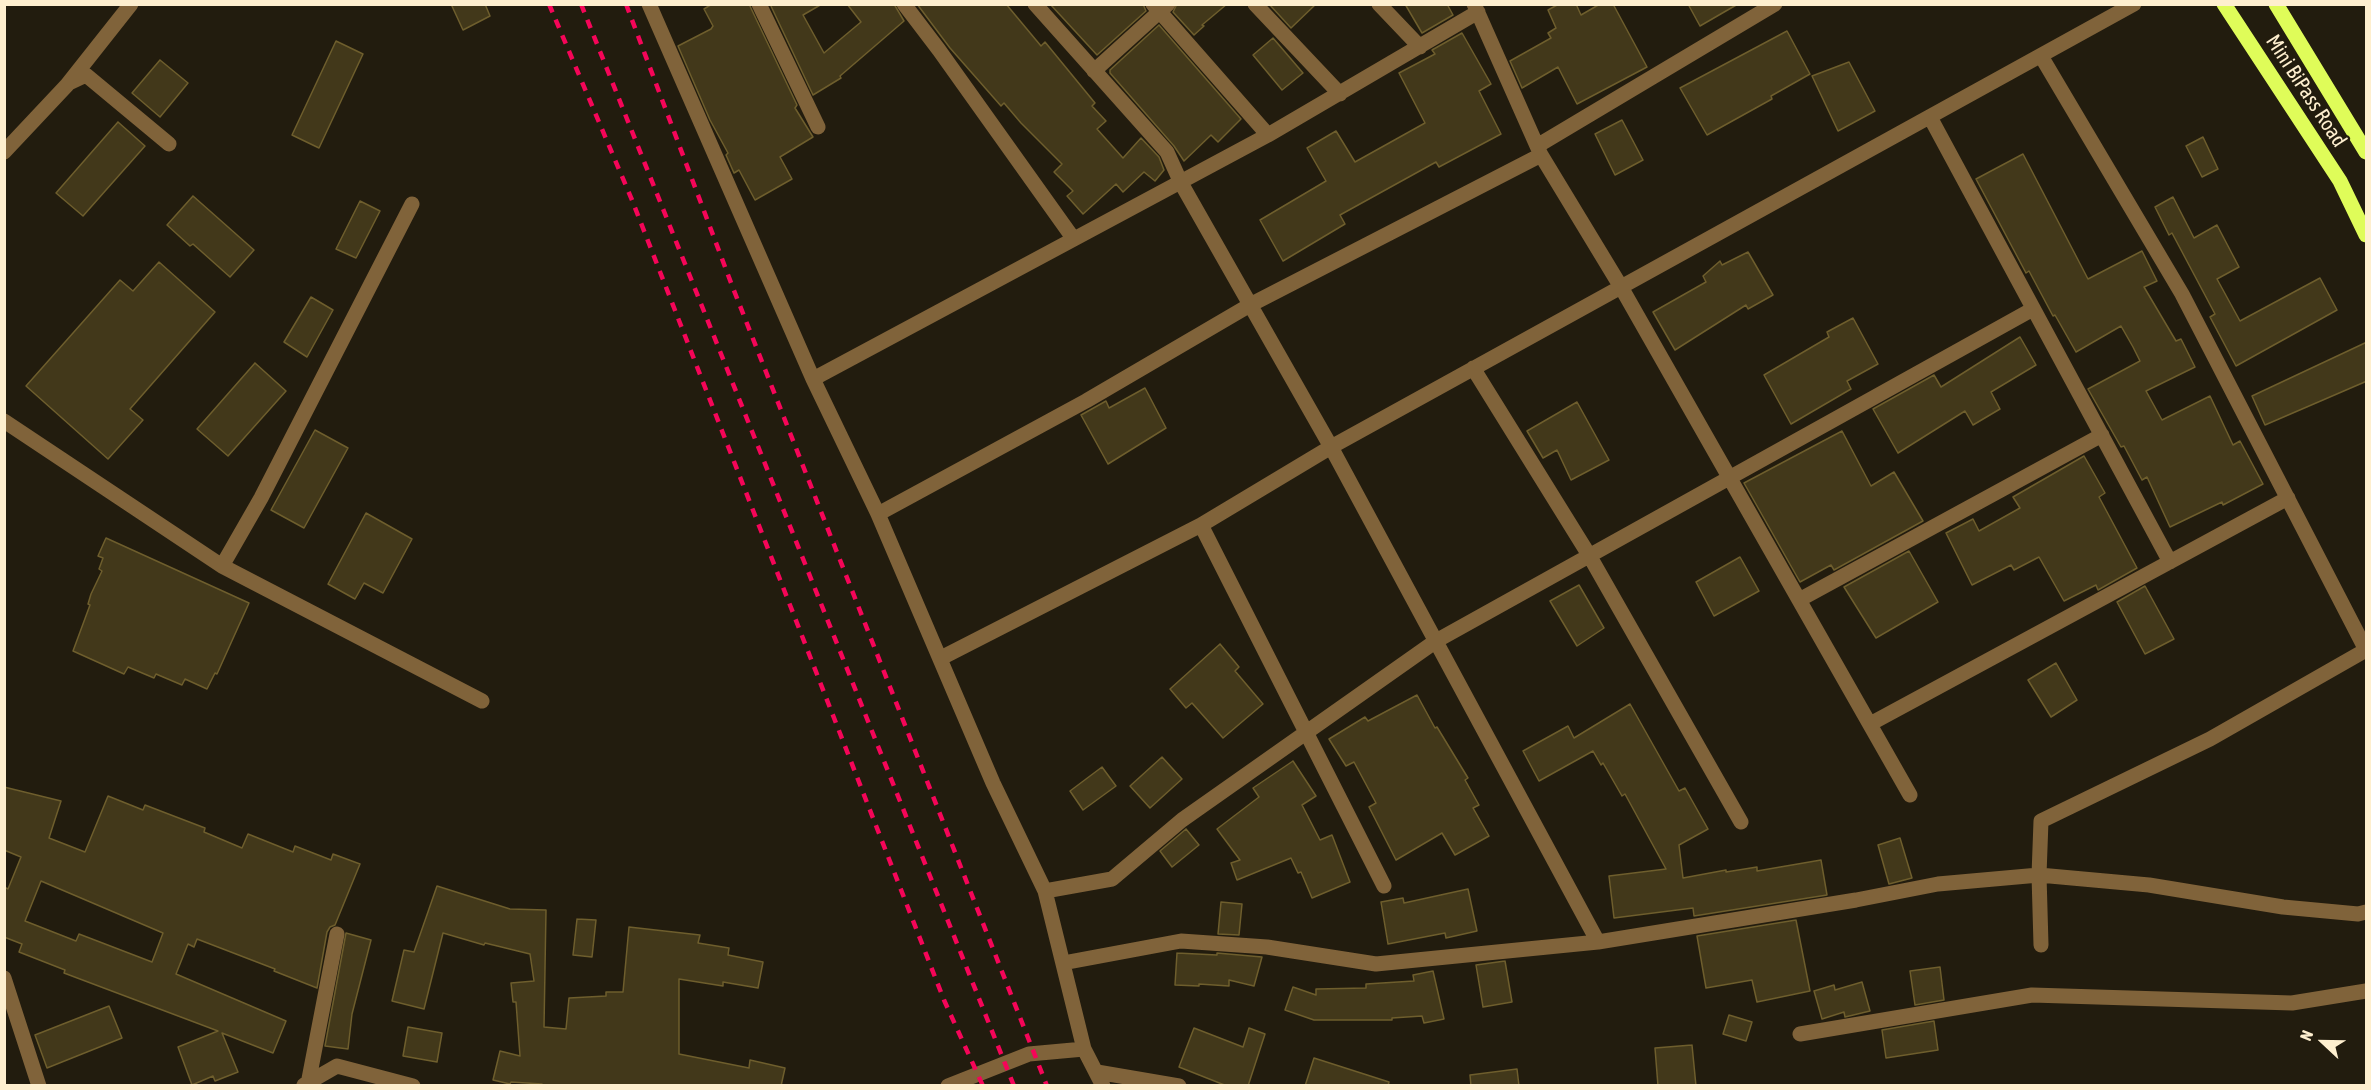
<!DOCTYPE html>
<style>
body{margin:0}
#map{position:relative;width:2371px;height:1090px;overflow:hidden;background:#221c0e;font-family:"Asap Condensed",sans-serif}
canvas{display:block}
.frame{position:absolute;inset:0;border:6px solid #feefcf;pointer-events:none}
.north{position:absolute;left:2293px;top:1012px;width:60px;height:60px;-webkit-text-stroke:4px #221c0e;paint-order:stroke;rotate:292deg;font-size:16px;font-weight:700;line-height:24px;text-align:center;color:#feefcf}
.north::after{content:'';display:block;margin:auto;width:21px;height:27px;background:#feefcf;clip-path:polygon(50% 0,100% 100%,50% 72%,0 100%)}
</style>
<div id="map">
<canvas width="2371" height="1090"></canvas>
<div class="frame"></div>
<div class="north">N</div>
</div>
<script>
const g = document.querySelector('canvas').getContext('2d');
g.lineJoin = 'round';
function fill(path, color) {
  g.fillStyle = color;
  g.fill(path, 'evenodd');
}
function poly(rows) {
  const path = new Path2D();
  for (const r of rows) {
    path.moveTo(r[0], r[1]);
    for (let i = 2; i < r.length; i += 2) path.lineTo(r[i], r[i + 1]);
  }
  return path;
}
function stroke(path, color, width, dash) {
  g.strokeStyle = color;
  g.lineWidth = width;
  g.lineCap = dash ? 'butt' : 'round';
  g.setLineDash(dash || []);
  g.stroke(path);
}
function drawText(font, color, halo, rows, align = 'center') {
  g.font = font + ' "Asap Condensed",sans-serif';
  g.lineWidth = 4.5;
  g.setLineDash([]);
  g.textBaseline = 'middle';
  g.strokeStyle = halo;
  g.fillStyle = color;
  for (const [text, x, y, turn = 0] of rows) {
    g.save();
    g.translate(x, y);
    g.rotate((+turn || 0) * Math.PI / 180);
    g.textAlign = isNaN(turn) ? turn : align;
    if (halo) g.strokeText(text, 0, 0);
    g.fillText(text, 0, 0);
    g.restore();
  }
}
const building = poly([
 [451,4,485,4,490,16,463,30,451,4],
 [712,4,749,4,797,105,795,108,813,137,780,157,792,179,755,200,739,170,734,173,726,155,728,153,710,120,678,46,711,29,713,26,704,9,712,4],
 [770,4,822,4,803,15,824,53,861,22,847,4,894,4,904,21,840,76,841,78,813,95,770,4],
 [917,4,1006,4,1041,46,1045,42,1095,103,1092,106,1106,121,1097,129,1123,158,1141,138,1159,157,1164,170,1155,181,1144,172,1123,192,1116,184,1083,214,1067,196,1073,191,1054,172,1062,164,1021,123,1004,103,1001,106,950,48,917,4],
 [1050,4,1143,4,1146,11,1097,55,1050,4],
 [1177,4,1227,4,1202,25,1204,26,1194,35,1173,12,1177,4],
 [1269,4,1316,4,1291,28,1269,4],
 [1405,4,1447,4,1453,15,1422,33,1405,4],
 [1559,4,1576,4,1581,15,1600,4,1613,4,1647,67,1577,104,1558,67,1522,88,1510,61,1551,38,1548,33,1556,28,1548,10,1559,4],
 [1688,4,1738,4,1700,26,1688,4],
 [1159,25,1241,119,1218,142,1211,135,1184,161,1174,146,1110,73,1110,70,1159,25],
 [1787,31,1810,74,1771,96,1772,99,1707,135,1680,88,1787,31],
 [1462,33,1491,84,1479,91,1501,134,1439,167,1436,162,1340,215,1345,224,1283,261,1260,220,1326,181,1307,148,1336,131,1355,162,1425,123,1399,73,1435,54,1432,50,1462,33],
 [1273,38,1303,73,1282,90,1253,55,1273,38],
 [336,41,363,54,319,148,292,135,336,41],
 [160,60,188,83,160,117,132,93,160,60],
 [1849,62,1875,111,1838,131,1812,76,1849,62],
 [1622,120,1643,160,1615,175,1595,134,1622,120],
 [118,122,145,146,83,216,56,193,118,122],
 [2203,137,2218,169,2202,177,2186,146,2203,137],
 [2023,154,2088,279,2142,251,2157,281,2144,287,2176,341,2181,339,2195,367,2146,391,2162,420,2210,396,2233,445,2240,441,2263,484,2223,505,2222,502,2170,527,2147,477,2142,480,2124,446,2121,447,2088,389,2140,361,2133,347,2121,326,2076,352,2055,315,2053,316,2029,271,2026,273,1976,179,2023,154],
 [193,196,254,250,230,277,193,244,190,246,167,225,193,196],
 [2173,197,2194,238,2217,225,2239,267,2217,279,2240,321,2320,278,2337,310,2236,366,2210,317,2215,314,2172,233,2169,235,2155,207,2173,197],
 [360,201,380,211,356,258,336,249,360,201],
 [1748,252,1773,295,1748,309,1746,305,1675,350,1653,312,1706,282,1703,276,1720,261,1722,265,1748,252],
 [159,262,215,312,130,409,143,420,108,459,26,386,120,280,133,291,159,262],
 [311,297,333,310,307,357,284,342,311,297],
 [1853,318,1878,364,1847,381,1851,389,1791,424,1764,375,1829,337,1827,332,1853,318],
 [2020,337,2036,365,1991,392,2000,409,1973,425,1965,411,1898,453,1873,409,1934,375,1941,387,2020,337],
 [2367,342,2367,381,2265,425,2252,396,2367,342],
 [255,363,286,391,228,456,197,429,255,363],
 [1145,388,1166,428,1108,464,1081,415,1106,401,1109,408,1145,388],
 [1577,402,1609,460,1571,480,1557,450,1543,458,1527,431,1577,402],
 [315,430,348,448,304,528,271,510,315,430],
 [1842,431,1871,486,1894,472,1923,521,1834,570,1831,565,1800,582,1744,483,1842,431],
 [2084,456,2105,493,2099,497,2137,568,2098,590,2096,585,2064,601,2039,557,2014,570,2011,565,1972,585,1946,533,1973,519,1979,531,2020,508,2013,497,2084,456],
 [366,513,412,539,383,593,364,583,355,599,328,584,366,513],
 [106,538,249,603,217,674,215,673,207,689,185,679,182,685,156,674,154,678,128,667,124,674,73,651,90,605,88,604,91,594,102,571,99,569,103,558,98,556,106,538],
 [1909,551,1938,602,1876,638,1844,587,1909,551],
 [1740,557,1759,591,1714,616,1696,582,1740,557],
 [1579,585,1604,628,1577,646,1550,601,1579,585],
 [2145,586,2174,639,2145,654,2117,602,2145,586],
 [1220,644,1239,667,1235,671,1263,704,1223,738,1192,703,1186,708,1170,689,1220,644],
 [2056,663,2077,700,2051,717,2028,680,2056,663],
 [1417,695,1435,728,1437,727,1468,778,1465,780,1479,805,1473,808,1489,836,1455,855,1442,833,1396,860,1369,807,1376,803,1354,762,1346,766,1329,739,1365,717,1368,721,1417,695],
 [1630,704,1679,791,1685,788,1708,829,1679,845,1683,878,1726,870,1726,872,1757,867,1757,871,1821,860,1827,895,1694,916,1693,908,1614,918,1609,876,1666,869,1625,794,1622,796,1603,763,1601,765,1593,751,1539,781,1523,751,1568,726,1574,738,1630,704],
 [1162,757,1182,779,1150,808,1130,786,1162,757],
 [1293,761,1316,796,1302,805,1320,840,1332,835,1350,882,1312,898,1301,872,1298,873,1291,858,1237,880,1231,863,1240,860,1217,829,1259,797,1253,788,1293,761],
 [1102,767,1116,786,1083,810,1070,791,1102,767],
 [4,787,61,801,49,838,85,852,108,796,143,810,145,805,171,815,205,828,204,832,242,848,248,834,293,852,295,846,331,860,333,854,360,864,335,925,330,927,327,932,317,988,274,971,275,969,197,939,194,947,188,944,176,974,286,1021,273,1053,222,1033,238,1072,215,1081,213,1076,192,1085,178,1047,218,1031,64,973,65,970,19,952,22,944,4,937,4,887,8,889,21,857,4,850,4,787],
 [41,881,163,933,152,962,79,934,76,941,25,921,41,881],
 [1186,829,1199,845,1172,867,1160,851,1186,829],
 [1900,838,1912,878,1889,884,1878,845,1900,838],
 [437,886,510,909,546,910,544,1027,566,1029,569,998,606,996,606,992,623,992,629,927,700,935,698,943,729,948,728,955,763,962,758,988,723,982,723,986,679,979,679,1054,749,1068,750,1060,785,1068,781,1086,542,1086,542,1084,511,1082,510,1084,493,1080,500,1051,520,1056,516,1002,513,1002,511,983,534,981,530,954,485,943,484,945,443,933,424,1009,392,1001,404,950,414,952,437,886],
 [1468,889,1477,931,1446,938,1445,933,1388,944,1381,902,1403,898,1404,903,1468,889],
 [1221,902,1242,904,1239,935,1218,934,1221,902],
 [577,919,596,920,592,957,573,955,577,919],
 [1796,920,1810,991,1757,1002,1752,980,1706,988,1697,936,1796,920],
 [346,933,371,940,352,1014,348,1049,325,1046,346,933],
 [1177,953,1217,955,1217,953,1262,957,1254,986,1229,980,1229,986,1199,984,1199,986,1175,985,1177,953],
 [1505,961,1512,1002,1483,1007,1476,965,1505,961],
 [1940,967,1944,1000,1915,1005,1910,971,1940,967],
 [1433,971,1444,1019,1424,1023,1422,1016,1392,1018,1392,1020,1314,1020,1285,1010,1293,987,1316,995,1316,989,1366,988,1366,984,1414,981,1413,975,1433,971],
 [1862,982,1870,1011,1845,1017,1844,1012,1822,1019,1814,991,1834,985,1835,990,1862,982],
 [109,1006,122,1038,47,1068,35,1035,109,1006],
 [1729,1015,1752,1022,1746,1041,1723,1034,1729,1015],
 [1934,1021,1938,1050,1886,1058,1882,1030,1934,1021],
 [408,1027,442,1033,437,1062,403,1056,408,1027],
 [1194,1028,1243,1047,1249,1028,1265,1034,1248,1086,1227,1086,1179,1067,1194,1028],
 [1692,1045,1696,1086,1658,1086,1655,1048,1692,1045],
 [1314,1058,1389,1082,1388,1086,1305,1086,1314,1058],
 [1517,1069,1519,1086,1471,1086,1470,1075,1517,1069]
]);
const minor = poly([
 [649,4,813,379,878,514,993,783,1045,891,1084,1049],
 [759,4,818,127],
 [904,4,939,50,1073,238],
 [1035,4,1167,152,1181,183,1331,447,1598,942],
 [1255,4,1340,94],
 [1379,4,1420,47],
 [1474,4,1541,155],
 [2041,56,2182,294,2366,650],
 [1094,71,1168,4],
 [69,83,86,75,169,144],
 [1930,117,2170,562],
 [1268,135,1478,12],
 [1537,146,1775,4],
 [4,152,67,85,131,4],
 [1473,368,1589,555,1741,822],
 [813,379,1268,135,1153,4],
 [4,421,222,566,482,701],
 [878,514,1086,401,1250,305,1541,155,1621,287,1910,795],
 [1201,525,1384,886],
 [222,566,261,498,412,204],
 [1799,600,2102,435],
 [941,658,1201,525,1331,447,2134,4],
 [1870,724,2288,498],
 [1045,891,1112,879,1182,820,1436,641,2033,309],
 [2041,945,2039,875,2041,821,2210,739,2366,650],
 [1063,963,1181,941,1267,947,1376,964,1598,942,1856,900,1938,884,2039,875,2149,885,2283,907,2358,914,2366,912],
 [4,978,39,1086],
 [1800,1034,2032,995,2292,1003,2366,991],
 [1097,1072,1179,1086],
 [308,1084,337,934],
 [304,1085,337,1066,413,1086],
 [948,1086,1029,1054,1084,1049,1103,1086]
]);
const major = poly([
 [2224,4,2340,181,2366,235],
 [2276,4,2366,152]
]);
const rail = poly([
 [549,4,632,200,944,1000,983,1086],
 [581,4,1014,1086],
 [626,4,733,288,1047,1086]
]);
const streetNames = [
 ["Mini BiPass Road",2306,91,57]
];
fill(building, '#42381a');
stroke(building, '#6e5e2d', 1.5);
stroke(minor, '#80633a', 15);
stroke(major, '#dffc59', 15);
stroke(rail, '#f50558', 4.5, [9, 8]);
drawText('21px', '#feefcf', '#221c0e', streetNames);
</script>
